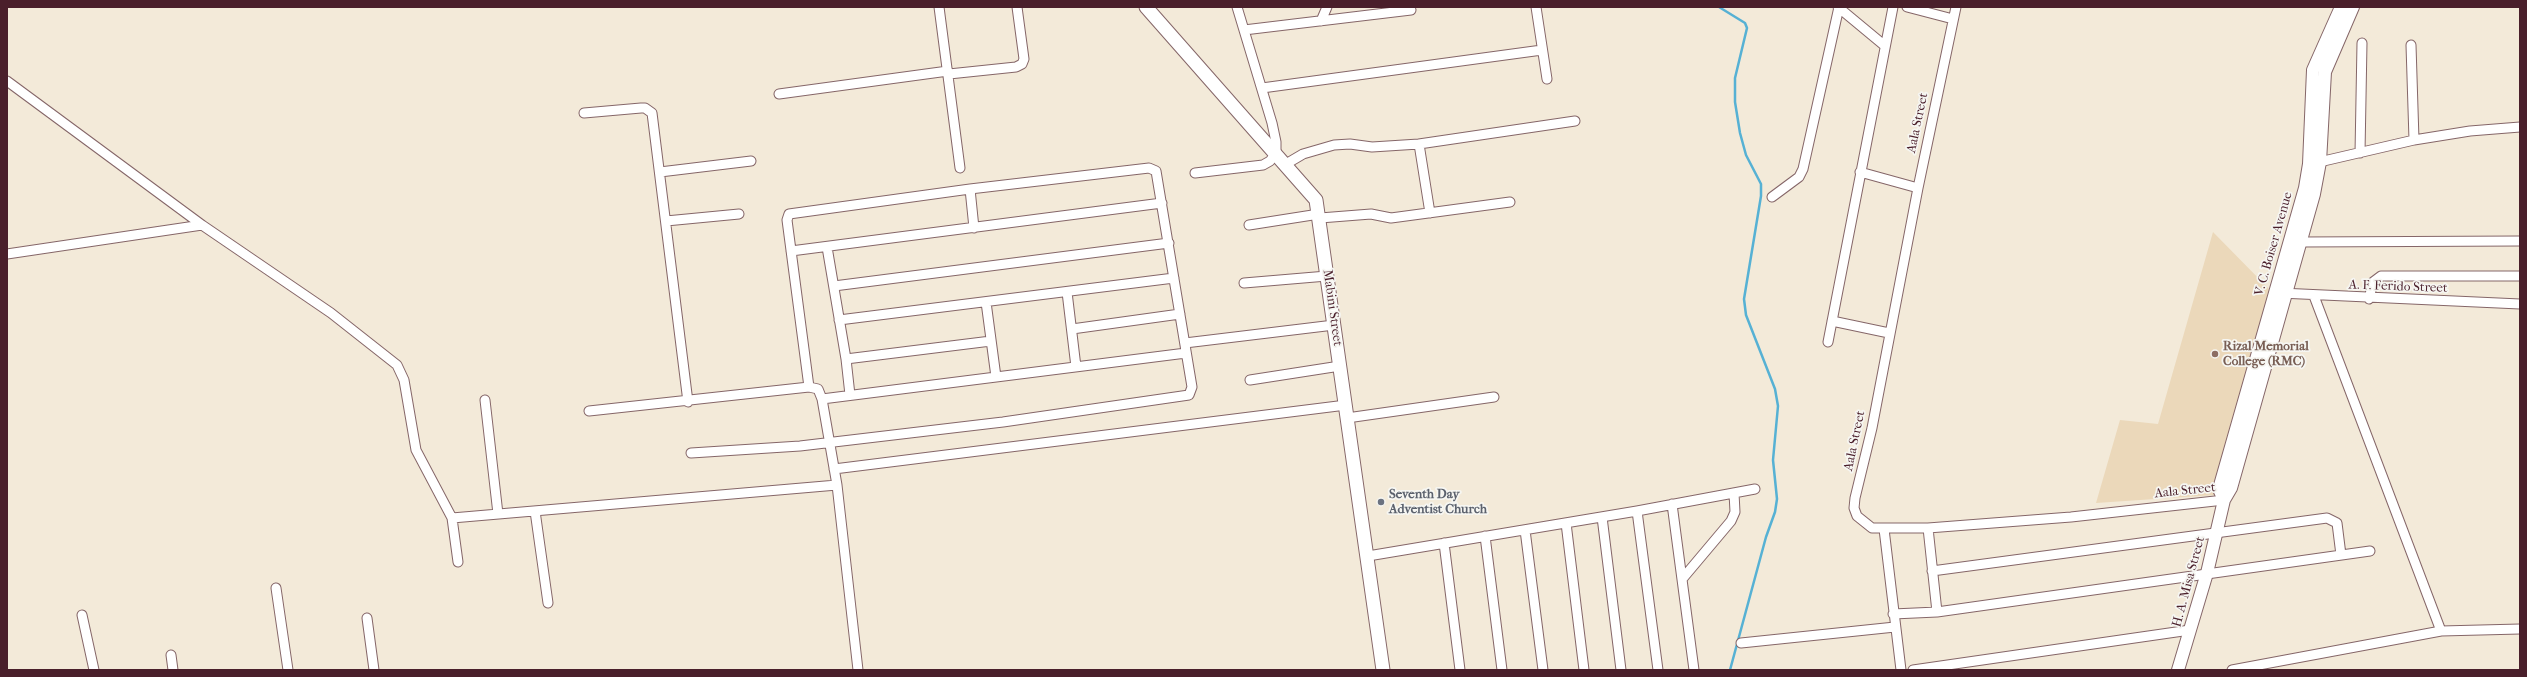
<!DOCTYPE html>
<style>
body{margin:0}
#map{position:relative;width:2527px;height:677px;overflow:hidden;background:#f3ead9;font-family:"IM FELL French Canon",serif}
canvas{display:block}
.frame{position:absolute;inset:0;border:8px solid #4a1f2b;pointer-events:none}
</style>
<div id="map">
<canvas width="2527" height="677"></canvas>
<div class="frame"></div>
</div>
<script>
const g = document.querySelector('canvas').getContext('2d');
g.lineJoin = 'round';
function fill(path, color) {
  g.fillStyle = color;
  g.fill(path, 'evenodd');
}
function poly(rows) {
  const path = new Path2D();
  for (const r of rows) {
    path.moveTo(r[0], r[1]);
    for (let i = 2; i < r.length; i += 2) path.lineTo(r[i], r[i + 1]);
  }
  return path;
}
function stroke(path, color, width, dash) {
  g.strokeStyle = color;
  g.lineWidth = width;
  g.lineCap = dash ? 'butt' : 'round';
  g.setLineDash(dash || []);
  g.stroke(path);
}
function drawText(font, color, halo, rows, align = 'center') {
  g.font = font + ' "IM FELL French Canon",serif';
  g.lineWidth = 3.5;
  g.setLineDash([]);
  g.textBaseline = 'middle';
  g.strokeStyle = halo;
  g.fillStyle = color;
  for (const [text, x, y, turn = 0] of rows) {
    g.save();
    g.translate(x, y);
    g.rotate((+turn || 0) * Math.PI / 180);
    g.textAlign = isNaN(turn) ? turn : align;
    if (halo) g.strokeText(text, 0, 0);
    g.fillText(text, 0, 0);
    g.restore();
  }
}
const built = poly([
 [2213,232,2269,289,2214,495,2096,503,2120,420,2158,424]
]);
const stream = poly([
 [1719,7,1745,23,1747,28,1735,78,1735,102,1740,133,1746,155,1761,184,1761,196,1744,299,1746,315,1775,389,1778,406,1773,460,1777,499,1775,512,1766,537,1730,670]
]);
const minor = poly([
 [939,7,960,168],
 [1536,7,1547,79],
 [1838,7,1885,46],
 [1907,7,1953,19],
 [1956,7,1918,188,1872,428,1855,498,1854,508,1857,516,1872,528,1928,528,2071,517,2224,500],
 [1321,21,1327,7],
 [1244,30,1411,10],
 [2411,45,2414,140],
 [949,74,1016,67,1022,64,1024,59,1017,7],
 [7,81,202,225,331,313,397,365,404,380,416,450,452,518,458,562],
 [1262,88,1542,50],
 [779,94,948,71],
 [584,113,641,108,645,108,652,113,688,402],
 [1419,144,1430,213],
 [2360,153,2362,43],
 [2315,163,2414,140,2470,131,2520,127],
 [1286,164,1303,154,1334,145,1350,144,1372,147,1419,144,1575,121],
 [660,172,751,161],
 [1860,172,1918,188],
 [1195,173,1263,165,1270,161,1276,153,1276,142,1272,123,1237,7],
 [970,189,974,228],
 [1772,197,1799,177,1803,169,1839,7],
 [1320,218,1371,214,1391,218,1510,202],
 [666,221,739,214],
 [1249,225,1319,214],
 [2301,242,2520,241],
 [827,247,846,359,850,395],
 [791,251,1162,203],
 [7,254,202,225],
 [1244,283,1327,276],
 [834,286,1169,243],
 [1067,292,1076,367],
 [2280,293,2520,304],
 [2314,296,2441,631],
 [2369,299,2373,282,2381,276,2520,276],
 [986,302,996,377],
 [839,320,1174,278],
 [1832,321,1889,333],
 [1072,329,1180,314],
 [1828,342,1893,7],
 [1185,343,1334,325],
 [846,359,991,341],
 [1250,380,1340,366],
 [822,399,1186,353],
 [485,400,498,514],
 [589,411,809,387,818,389,822,399,837,485,858,670],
 [1347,418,1494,397],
 [691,453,800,446,1003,422,1189,395,1192,387,1156,171,1149,168,970,189,789,214,787,220,809,387],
 [834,469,1346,405],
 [1672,504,1694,670],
 [535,511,548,603],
 [1637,511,1658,670],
 [1602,517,1621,670],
 [452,518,837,485],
 [1566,523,1584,670],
 [1928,528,1937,612],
 [1884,529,1901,670],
 [1525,530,1543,670],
 [1485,536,1502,670],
 [1444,543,1460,670],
 [1368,556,1637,511,1755,489],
 [1932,571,2327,518,2337,523,2341,555],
 [1683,578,1731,521,1735,512,1734,493],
 [276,588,288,670],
 [1893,614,1937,612,2370,551],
 [82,615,94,670],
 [367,618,374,670],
 [1741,643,1895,627],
 [171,655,173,670],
 [1913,670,2190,630],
 [2232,670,2441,631,2520,629]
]);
const tertiary = poly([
 [2224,500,2219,489,2305,188,2309,164,2313,70,2341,7],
 [2178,670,2207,573,2224,500,2231,488,2314,194,2320,162,2325,72,2353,7]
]);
const secondary = poly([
 [1146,7,1316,200,1383,670]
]);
const markers = [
 [2215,354,4,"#8d6e63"],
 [1381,502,4,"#6b7280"]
];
const streetNames = [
 ["Aala Street",1918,123,-78],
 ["V. C. Boiser Avenue",2274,244,-74],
 ["A. F. Ferido Street",2398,287,2],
 ["Mabini Street",1332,308,82],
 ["Aala Street",1855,441,-78],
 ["Aala Street",2185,491,-6],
 ["H. A. Misa Street",2189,582,-75]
];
const educationNames = [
 ["Rizal Memorial",2223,347],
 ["College (RMC)",2223,362]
];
const worshipNames = [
 ["Seventh Day",1389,495],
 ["Adventist Church",1389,510]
];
fill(built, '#ebd8ba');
stroke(stream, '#56b1d4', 2.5);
stroke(minor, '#856668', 11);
stroke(tertiary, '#856668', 14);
stroke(secondary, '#856668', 15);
stroke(minor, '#fff', 9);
stroke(tertiary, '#fff', 12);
stroke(secondary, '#fff', 13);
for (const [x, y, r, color] of markers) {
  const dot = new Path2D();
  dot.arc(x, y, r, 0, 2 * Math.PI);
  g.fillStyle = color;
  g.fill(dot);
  stroke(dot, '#f6f6f2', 1.5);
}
drawText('13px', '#4a1f2b', '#f6f6f2', streetNames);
drawText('bold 13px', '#785e54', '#f6f6f2', educationNames, 'left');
drawText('bold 13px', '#5b616d', '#f6f6f2', worshipNames, 'left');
</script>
